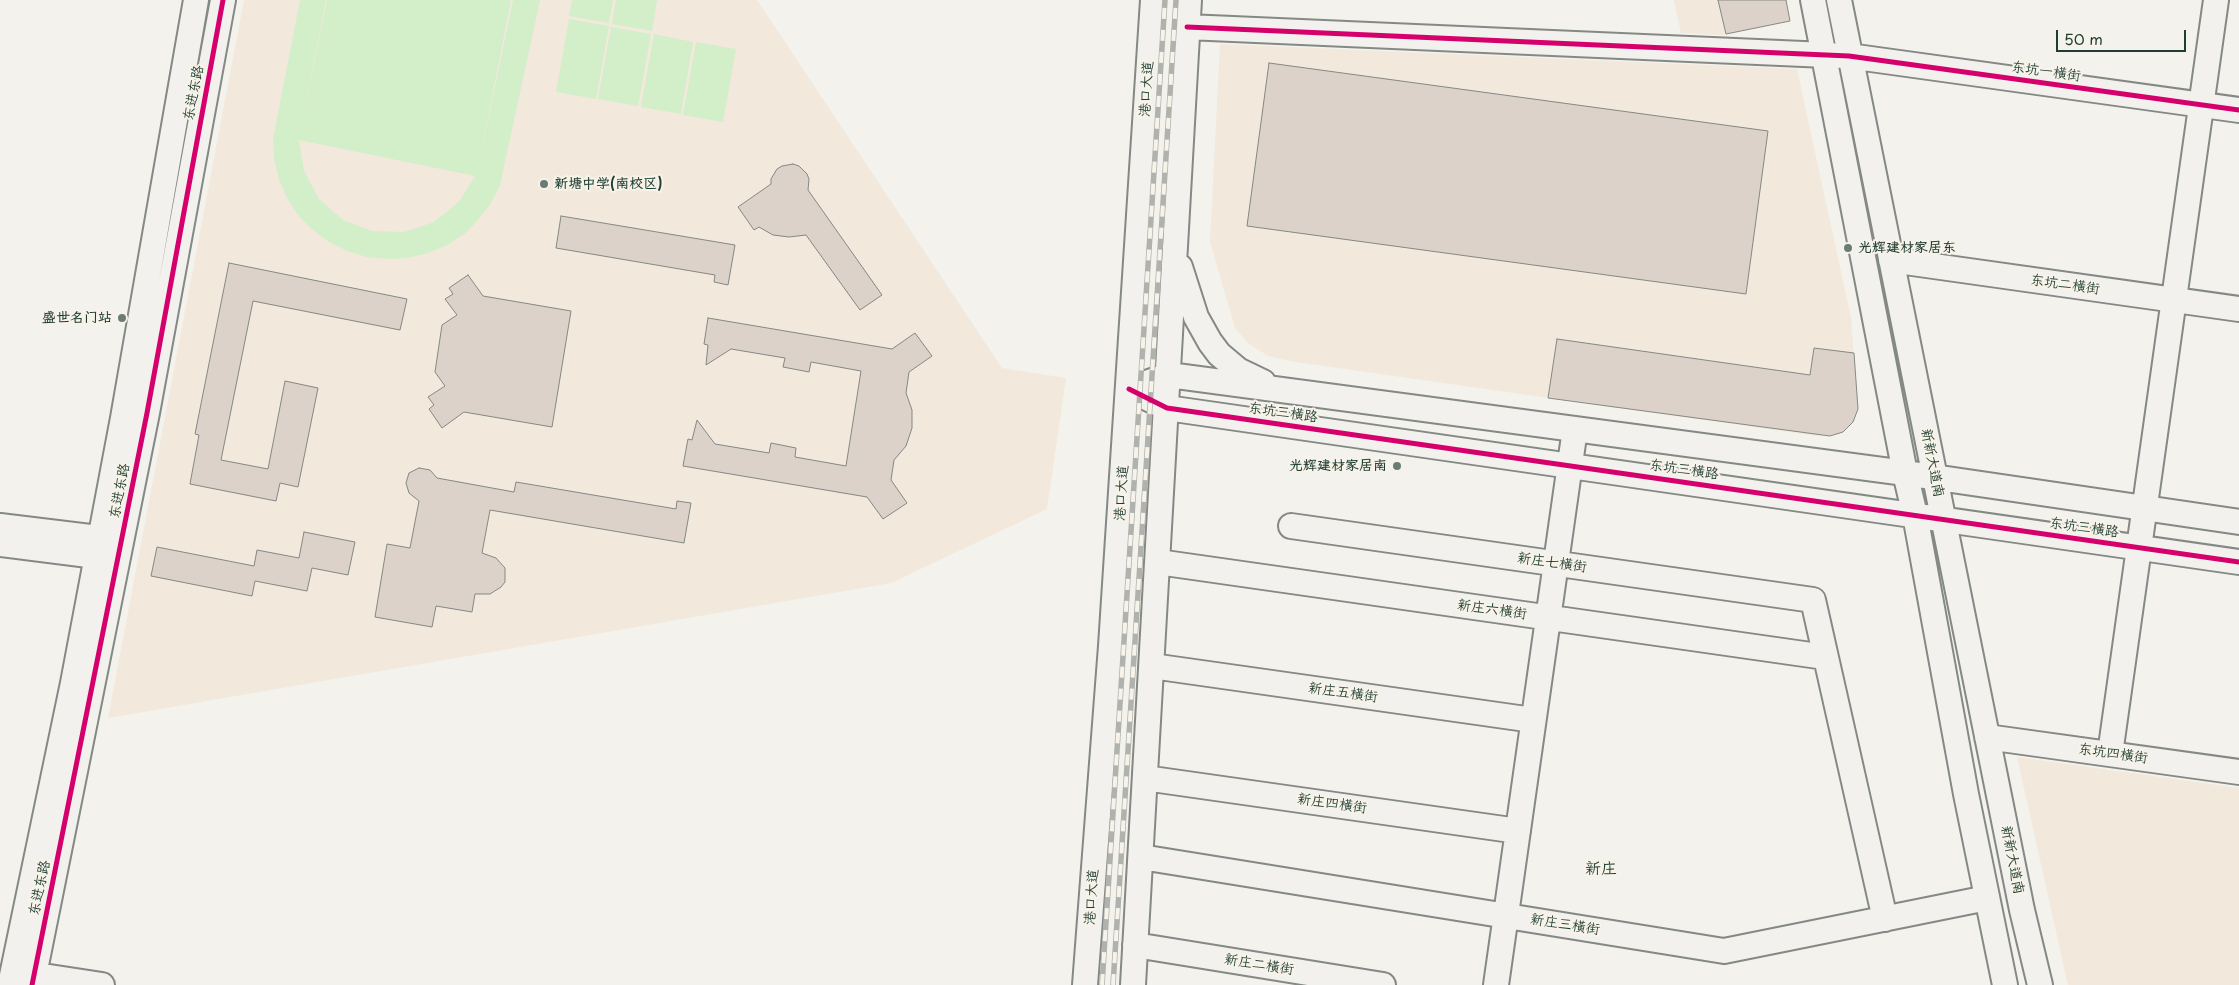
<!DOCTYPE html>
<meta charset="utf-8">
<style>
body{margin:0}
#map{position:relative;width:2239px;height:985px;overflow:hidden;background:#f4f2ec;font-family:"Playpen Sans",sans-serif}
canvas{display:block}
.scale{position:absolute;left:2056px;top:30px;width:130px;height:22px;box-sizing:border-box;border:2px solid #1f3d34;border-top:0;padding-left:6px;font-size:15px;line-height:18px;white-space:nowrap;color:#1f3d34;-webkit-text-stroke:4px #f7f3e8;paint-order:stroke}
</style>
<div id="map">
<canvas width="2239" height="985"></canvas>
<div class="scale">50 m</div>
</div>
<script>
const g = document.querySelector('canvas').getContext('2d');
g.lineJoin = 'round';
function fill(path, color) {
  g.fillStyle = color;
  g.fill(path, 'evenodd');
}
function poly(rows) {
  const path = new Path2D();
  for (const r of rows) {
    path.moveTo(r[0], r[1]);
    for (let i = 2; i < r.length; i += 2) path.lineTo(r[i], r[i + 1]);
  }
  return path;
}
function stroke(path, color, width, dash) {
  g.strokeStyle = color;
  g.lineWidth = width;
  g.lineCap = dash ? 'butt' : 'round';
  g.setLineDash(dash || []);
  g.stroke(path);
}
function drawText(font, color, halo, rows, align = 'center') {
  g.font = font + ' "Playpen Sans","LXGW WenKai TC",sans-serif';
  g.lineWidth = 4;
  g.setLineDash([]);
  g.textBaseline = 'middle';
  g.strokeStyle = halo;
  g.fillStyle = color;
  for (const [text, x, y, turn = 0] of rows) {
    g.save();
    g.translate(x, y);
    g.rotate((+turn || 0) * Math.PI / 180);
    g.textAlign = isNaN(turn) ? turn : align;
    if (halo) g.strokeText(text, 0, 0);
    g.fillText(text, 0, 0);
    g.restore();
  }
}
const built = poly([
 [244,0,757,0,1002,368,1066,378,1047,509,891,583,108,718],
 [1674,0,1786,0,1790,21,1722,35,1681,33],
 [1220,44,1797,69,1851,318,1858,409,1843,432,1830,436,1816,436,1289,361,1268,356,1249,344,1235,328,1210,242],
 [2017,757,2239,788,2239,985,2068,985]
]);
const green = poly([
 [300,0,326,0,300,132,327,0,511,0,478,168,513,0,540,0,500,185,491,203,478,220,464,234,447,245,428,253,408,258,387,259,367,257,347,251,329,242,312,229,298,215,287,198,279,179,274,159,273,139],
 [299,140,475,176,459,202,434,222,404,232,372,231,343,220,319,199,304,171],
 [572,0,613,0,609,23,569,16],
 [616,0,657,0,652,31,612,24],
 [569,19,609,26,596,99,556,92],
 [611,27,651,34,638,106,598,99],
 [654,34,693,42,681,114,641,107],
 [696,42,736,49,723,122,683,115]
]);
const building = poly([
 [1718,0,1786,0,1790,21,1726,34,1718,0],
 [1269,63,1768,131,1746,294,1247,226,1269,63],
 [793,164,799,166,807,174,809,179,808,190,882,295,860,310,806,235,789,237,773,235,759,227,754,230,738,207,771,184,771,179,777,169,782,166,793,164],
 [561,216,735,245,728,285,714,282,715,275,556,248,561,216],
 [229,263,407,299,400,330,253,301,221,460,268,469,285,381,318,388,298,487,280,483,276,501,190,484,199,435,195,434,229,263],
 [468,275,483,296,571,311,552,427,464,412,442,428,429,409,434,405,428,397,445,386,435,372,442,325,457,315,445,299,453,294,449,288,468,275],
 [708,318,892,349,915,333,932,356,909,372,906,393,912,410,912,428,906,446,894,460,891,480,907,503,883,519,867,497,683,466,688,439,692,440,697,420,715,444,769,453,771,443,796,448,795,457,846,466,861,371,811,362,809,372,783,367,785,358,731,349,706,365,708,345,704,344,708,318],
 [1557,339,1810,375,1814,348,1854,353,1858,409,1853,422,1843,432,1830,436,1548,398,1557,339],
 [419,468,430,470,437,478,514,492,516,482,676,509,677,501,691,503,684,543,490,510,482,553,496,558,505,568,505,582,501,587,490,594,475,594,472,612,436,606,432,627,375,617,387,544,410,548,419,501,409,493,406,483,409,473,419,468],
 [304,532,355,542,348,575,312,568,307,591,255,581,252,596,151,576,157,547,254,566,257,550,299,558,304,532]
]);
const minor = poly([
 [1813,0,1905,473,1915,515,1966,794,2005,985],
 [1839,0,2022,910,2040,985],
 [1187,27,1849,56,2239,110],
 [1891,260,2239,309],
 [1180,267,1196,317,1210,342,1219,354,1238,370,1263,382],
 [1129,389,1167,408,2239,562],
 [1129,389,1169,375,1905,473,2239,522],
 [0,526,115,540],
 [1291,526,1813,600,1885,919],
 [0,544,112,558],
 [1158,562,1825,657],
 [1152,666,1533,720],
 [1987,737,2239,772],
 [2110,754,2216,0],
 [1145,778,1518,831],
 [1141,857,1724,951,1987,898],
 [1135,945,1383,985],
 [17,972,102,985],
 [10,985,73,683,123,418,196,0],
 [32,985,147,413,223,0],
 [1085,985,1111,646,1153,0],
 [1133,985,1189,0],
 [1496,985,1575,429]
]);
const rail = poly([
 [1102,985,1165,0],
 [1113,985,1176,0]
]);
const cycleway = poly([
 [1187,27,1849,56,2239,110],
 [1129,389,1167,408,2239,562],
 [32,985,147,413,223,0]
]);
const markers = [
 [544,184,5,"#6a7c74"],
 [1848,248,5,"#6a7c74"],
 [122,318,5,"#6a7c74"],
 [1397,466,5,"#6a7c74"]
];
const streetNames = [
 ["东坑一横街",2046,72,8],
 ["港口大道",1147,89,-86],
 ["东进东路",194,93,-79],
 ["东坑二横街",2065,285,8],
 ["东坑三横路",1283,413,8],
 ["新新大道南",1932,463,79],
 ["东坑三横路",1684,470,8],
 ["东进东路",120,491,-79],
 ["港口大道",1122,493,-86],
 ["东坑三横路",2084,528,8],
 ["新庄七横街",1552,563,8],
 ["新庄六横街",1492,610,8],
 ["新庄五横街",1343,693,8],
 ["东坑四横街",2113,754,8],
 ["新庄四横街",1332,804,8],
 ["新新大道南",2012,860,79],
 ["东进东路",40,888,-78],
 ["港口大道",1092,897,-86],
 ["新庄三横街",1565,925,9],
 ["新庄二横街",1259,965,9]
];
const poiNames = [
 ["新塘中学(南校区)",554,184],
 ["光辉建材家居东",1858,248],
 ["盛世名门站",112,318,"right"],
 ["光辉建材家居南",1387,466,"right"]
];
const quarterNames = [
 ["新庄",1601,870]
];
fill(built, '#f2e8dc');
fill(green, '#d2efca');
fill(building, '#dcd2c9');
stroke(building, '#848985', 1);
stroke(minor, '#848985', 28);
stroke(minor, '#f2f1ed', 24);
stroke(rail, '#b0b2ae', 5.5);
stroke(rail, '#f7f3e8', 4, [11]);
stroke(cycleway, '#d6006c', 5);
for (const [x, y, r, color] of markers) {
  const dot = new Path2D();
  dot.arc(x, y, r, 0, 2 * Math.PI);
  g.fillStyle = color;
  g.fill(dot);
  stroke(dot, '#f7f3e8', 2);
}
drawText('14px', '#1f3d34', '#f7f3e8', streetNames);
drawText('bold 14px', '#1f3d34', '#f7f3e8', poiNames, 'left');
drawText('16px', '#1f3d34', '#f7f3e8', quarterNames);
</script>
